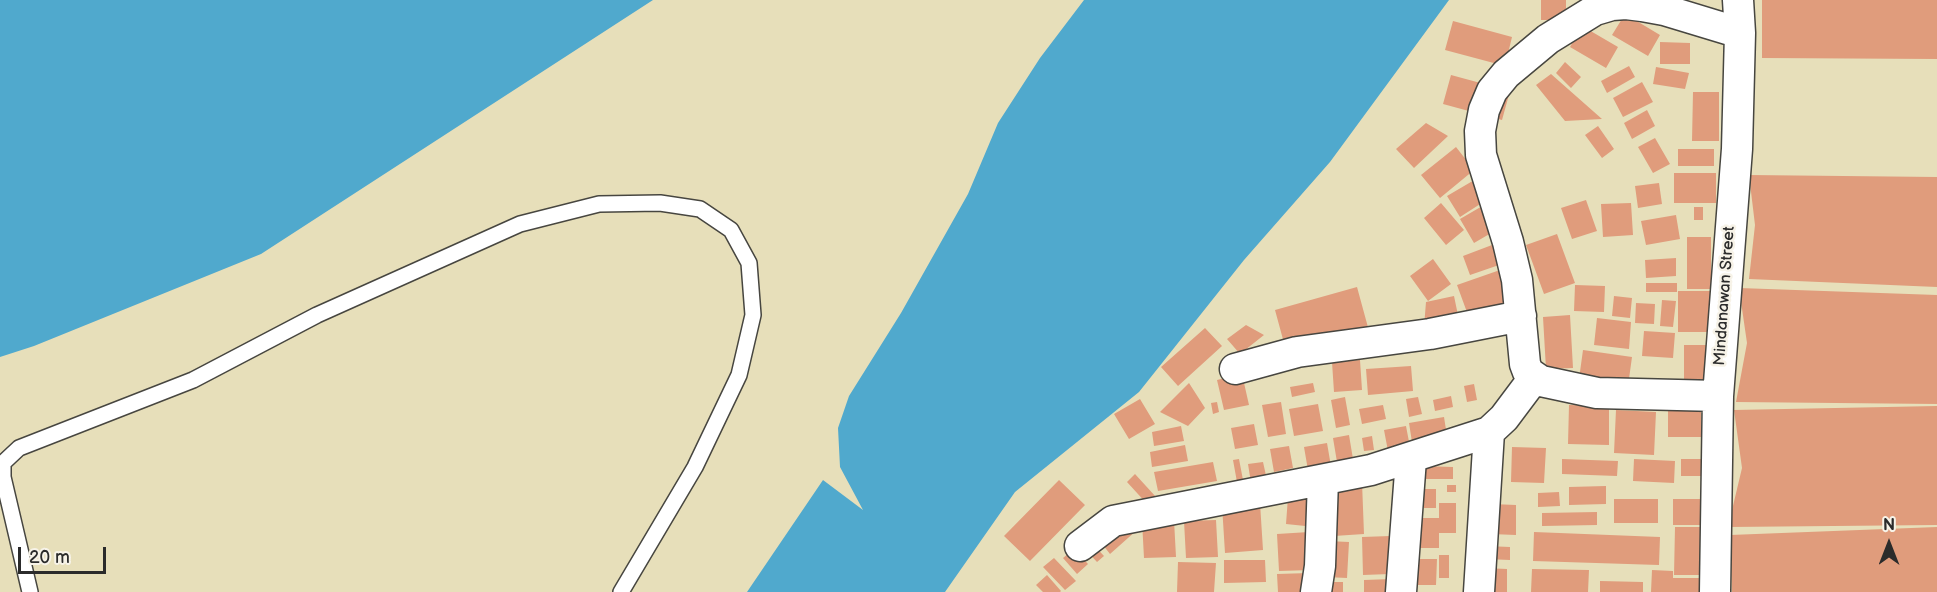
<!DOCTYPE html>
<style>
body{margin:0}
#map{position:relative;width:1937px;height:592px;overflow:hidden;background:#e7dfba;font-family:"Balsamiq Sans",sans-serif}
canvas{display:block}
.north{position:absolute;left:1859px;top:514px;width:60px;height:60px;-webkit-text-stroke:4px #f7f3e8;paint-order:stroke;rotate:0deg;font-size:16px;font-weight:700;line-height:24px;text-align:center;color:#2b2b2b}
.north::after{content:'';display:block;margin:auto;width:21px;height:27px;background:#2b2b2b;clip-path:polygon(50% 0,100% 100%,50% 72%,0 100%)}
.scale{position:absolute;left:18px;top:547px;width:88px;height:27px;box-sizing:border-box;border:3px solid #2b2b2b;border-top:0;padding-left:8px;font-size:18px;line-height:21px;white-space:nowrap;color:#2b2b2b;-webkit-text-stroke:4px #f7f3e8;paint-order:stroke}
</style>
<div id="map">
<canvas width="1937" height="592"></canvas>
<div class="north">N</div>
<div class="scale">20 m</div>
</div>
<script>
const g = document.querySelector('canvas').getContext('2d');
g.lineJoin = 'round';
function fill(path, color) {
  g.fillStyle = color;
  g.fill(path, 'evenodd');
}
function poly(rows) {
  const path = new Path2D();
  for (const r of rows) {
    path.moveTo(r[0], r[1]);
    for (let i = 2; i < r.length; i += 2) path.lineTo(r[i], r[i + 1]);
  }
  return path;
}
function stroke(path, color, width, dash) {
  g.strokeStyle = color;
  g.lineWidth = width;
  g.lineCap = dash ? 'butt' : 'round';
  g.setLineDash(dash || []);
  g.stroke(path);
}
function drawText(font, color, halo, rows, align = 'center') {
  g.font = font + ' "Balsamiq Sans",sans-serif';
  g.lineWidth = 5;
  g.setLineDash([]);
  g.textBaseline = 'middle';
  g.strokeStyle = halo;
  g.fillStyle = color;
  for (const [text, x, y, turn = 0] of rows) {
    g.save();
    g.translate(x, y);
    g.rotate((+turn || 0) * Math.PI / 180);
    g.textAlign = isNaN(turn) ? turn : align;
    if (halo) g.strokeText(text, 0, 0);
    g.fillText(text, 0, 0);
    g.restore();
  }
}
const water = poly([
 [0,0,653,0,261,254,34,346,0,357],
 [1084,0,1449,0,1330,162,1244,260,1139,392,1015,492,945,592,747,592,823,480,863,510,840,467,838,428,849,396,901,313,968,194,998,123,1040,58]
]);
const building = poly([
 [1541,0,1566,0,1566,20,1541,20],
 [1762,0,1937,0,1937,59,1762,58],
 [1625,14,1660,35,1648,56,1612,35],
 [1453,21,1512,37,1505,66,1445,50],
 [1582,26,1618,47,1606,68,1570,47],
 [1660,42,1690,43,1690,64,1660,64],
 [1565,62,1581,77,1571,88,1556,73],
 [1629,66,1635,77,1607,93,1601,81],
 [1656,67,1689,73,1685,89,1653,84],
 [1551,74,1602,119,1565,121,1536,85],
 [1451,75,1510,91,1502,120,1443,104],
 [1642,82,1653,102,1623,117,1613,98],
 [1693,92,1719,92,1719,141,1692,141],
 [1647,110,1655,126,1632,139,1624,123],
 [1426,123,1448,136,1414,168,1396,149],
 [1598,126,1614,149,1602,158,1585,135],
 [1655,138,1670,164,1653,173,1638,147],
 [1456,147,1474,170,1440,198,1421,175],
 [1678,149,1714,149,1714,166,1678,166],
 [1674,173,1716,173,1716,203,1674,203],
 [1749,175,1937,177,1937,287,1749,279,1755,225],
 [1476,179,1488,199,1460,217,1447,196],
 [1659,183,1662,204,1638,208,1635,186],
 [1586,200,1597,231,1572,239,1561,208],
 [1441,203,1464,230,1446,245,1424,218],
 [1631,203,1633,235,1603,237,1601,204],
 [1484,205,1498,229,1474,243,1460,219],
 [1694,207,1703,207,1703,220,1694,220],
 [1676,215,1680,239,1646,245,1641,221],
 [1557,234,1575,283,1544,294,1526,245],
 [1687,237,1711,237,1711,289,1687,289],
 [1492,245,1499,265,1470,275,1463,256],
 [1676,258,1676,276,1646,278,1645,260],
 [1433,259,1451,284,1428,301,1410,276],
 [1500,270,1510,301,1468,315,1457,285],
 [1646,283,1677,283,1677,292,1646,292],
 [1575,285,1605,286,1604,312,1574,311],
 [1357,287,1369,331,1287,354,1275,310],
 [1739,288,1937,295,1937,404,1736,402,1747,343],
 [1678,291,1714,291,1713,332,1678,332],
 [1454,296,1459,320,1424,327,1426,302],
 [1614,296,1632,298,1630,318,1612,316],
 [1662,300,1676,301,1673,327,1660,326],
 [1636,303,1655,304,1654,324,1635,323],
 [1570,315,1573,368,1546,369,1543,317],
 [1597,318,1631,322,1629,349,1594,345],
 [1246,325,1264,335,1240,354,1227,339],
 [1205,328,1222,346,1178,386,1161,367],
 [1644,331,1675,333,1673,358,1642,356],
 [1684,345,1708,345,1708,379,1684,379],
 [1583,350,1632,357,1628,386,1579,379],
 [1360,360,1362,390,1334,392,1332,362],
 [1411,366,1413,391,1368,395,1366,369],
 [1242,374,1249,405,1224,410,1217,380],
 [1189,383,1205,408,1188,426,1160,412],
 [1313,383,1315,392,1292,397,1290,387],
 [1474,384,1477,400,1467,402,1464,386],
 [1451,396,1453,407,1435,411,1433,400],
 [1345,397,1350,425,1336,428,1331,400],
 [1418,397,1422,414,1409,417,1406,399],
 [1140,399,1155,424,1129,439,1114,414],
 [1668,399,1701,399,1701,437,1668,437],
 [1217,402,1219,412,1213,414,1211,403],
 [1281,402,1286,434,1268,437,1262,405],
 [1318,404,1323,431,1294,436,1289,409],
 [1383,405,1386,419,1362,424,1359,409],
 [1569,405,1609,406,1609,445,1568,444],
 [1937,406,1937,525,1728,527,1742,468,1734,410],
 [1616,410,1656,412,1654,455,1614,453],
 [1444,417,1447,436,1412,442,1409,423],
 [1254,424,1258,445,1235,449,1231,428],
 [1181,426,1184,441,1154,446,1152,432],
 [1406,426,1410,447,1388,451,1384,430],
 [1349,435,1353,459,1337,462,1333,438],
 [1372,436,1374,450,1364,451,1362,438],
 [1327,443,1332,472,1309,476,1304,447],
 [1185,445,1188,461,1152,467,1150,452],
 [1289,446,1293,468,1274,472,1270,449],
 [1512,447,1546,448,1544,483,1511,482],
 [1239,459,1243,480,1237,482,1233,460],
 [1562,459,1618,461,1617,476,1562,474],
 [1634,459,1675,461,1674,483,1633,481],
 [1681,459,1706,459,1706,476,1681,476],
 [1213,462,1217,481,1158,491,1154,472],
 [1263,462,1267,480,1251,483,1248,464],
 [1421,466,1453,467,1453,479,1421,479],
 [1135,474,1156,497,1148,505,1127,482],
 [1059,480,1085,505,1030,561,1004,536],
 [1362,482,1364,534,1334,536,1331,483],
 [1447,485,1456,485,1456,492,1447,492],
 [1606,486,1606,504,1569,505,1569,487],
 [1424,489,1436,489,1436,508,1424,508],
 [1559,492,1560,506,1538,507,1538,493],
 [1288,497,1318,500,1315,527,1286,524],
 [1614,499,1658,499,1658,523,1614,523],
 [1673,499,1707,499,1707,525,1673,525],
 [1260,503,1263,550,1225,553,1222,505],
 [1439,503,1456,503,1456,533,1439,533,1439,548,1410,548,1410,518,1439,518],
 [1492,504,1516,505,1516,535,1491,534],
 [1597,512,1597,525,1542,526,1542,513],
 [1174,520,1176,557,1144,558,1142,521],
 [1216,520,1218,557,1186,558,1184,521],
 [1129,522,1137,530,1110,554,1103,545],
 [1675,527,1710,527,1709,575,1674,575],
 [1937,527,1937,592,1732,592,1730,535],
 [1309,532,1311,570,1279,571,1277,534],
 [1534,532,1660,537,1659,565,1533,561],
 [1390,536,1390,574,1363,575,1362,537],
 [1327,541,1349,542,1347,578,1326,577],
 [1091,542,1104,556,1097,562,1084,548],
 [1486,546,1510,547,1510,560,1486,559],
 [1074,549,1088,564,1077,574,1063,558],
 [1439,555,1449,555,1449,578,1439,578],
 [1054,558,1076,581,1065,590,1043,567],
 [1410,559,1437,559,1436,585,1410,585],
 [1224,560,1265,560,1266,582,1224,583],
 [1178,562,1216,563,1214,592,1177,592],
 [1484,568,1507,569,1507,592,1483,592],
 [1532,569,1589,570,1588,592,1531,592],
 [1652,570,1673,571,1673,578,1707,578,1707,592,1651,592],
 [1309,573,1309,592,1278,592,1277,574],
 [1047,575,1061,591,1060,592,1043,592,1036,585],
 [1392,579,1393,592,1364,592,1364,580],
 [1600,581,1643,582,1643,592,1600,592],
 [1321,582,1343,582,1343,592,1321,592]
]);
const service = poly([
 [30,592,3,477,3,463,19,448,193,380,317,315,520,224,599,204,660,203,700,209,731,230,749,263,753,315,739,375,695,467,621,592]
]);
const minor = poly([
 [1235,369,1297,352,1430,334,1521,316],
 [1718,396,1597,393,1541,381,1528,372,1525,364,1517,280,1508,242,1481,155,1480,131,1484,110,1492,91,1506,74,1548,39,1595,10,1612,5,1626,4,1642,6,1664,10,1740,33],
 [1080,546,1113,521,1371,470,1489,432,1504,418,1534,378],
 [1316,592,1320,566,1323,480],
 [1401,592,1411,459],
 [1479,592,1489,432],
 [1715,592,1718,396,1737,149,1740,33,1738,0]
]);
const streetNames = [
 ["Mindanawan Street",1725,296,-86]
];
fill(water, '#50a9cd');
fill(building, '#e09c7c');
stroke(service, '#474640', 18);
stroke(minor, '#474640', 33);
stroke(service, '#fff', 15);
stroke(minor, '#fff', 30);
drawText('16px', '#2b2b2b', '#f7f3e8', streetNames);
</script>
